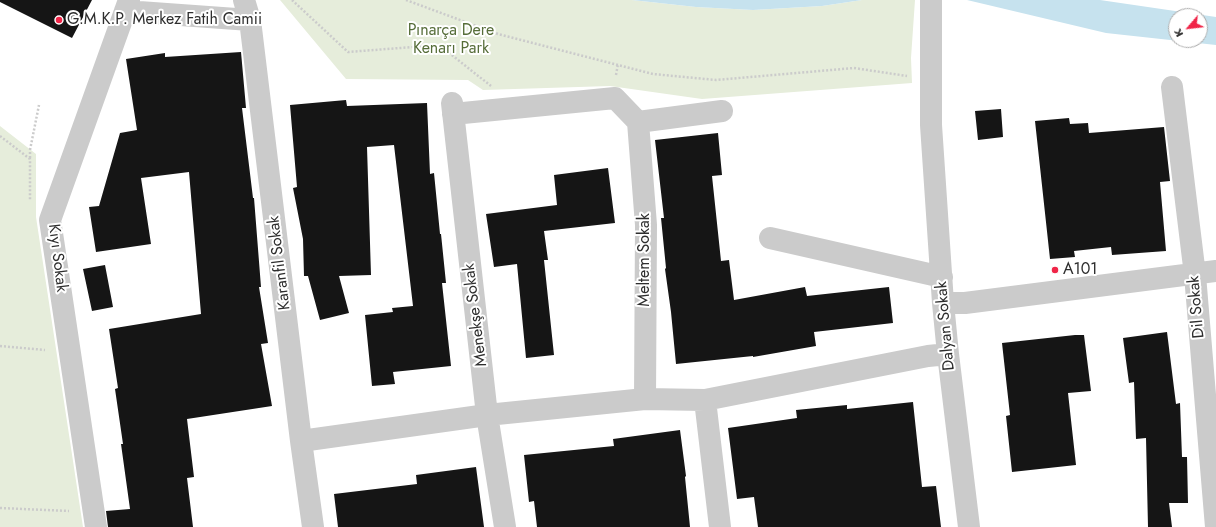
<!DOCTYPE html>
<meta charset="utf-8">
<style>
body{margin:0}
#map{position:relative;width:1216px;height:527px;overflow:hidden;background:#fff;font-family:Jost,sans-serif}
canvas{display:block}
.north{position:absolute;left:1168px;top:8px;width:40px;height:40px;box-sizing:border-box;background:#fff;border:1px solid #ababab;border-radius:50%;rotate:242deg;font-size:11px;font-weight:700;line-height:16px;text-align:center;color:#2e2e2e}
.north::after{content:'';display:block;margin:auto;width:14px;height:18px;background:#f02548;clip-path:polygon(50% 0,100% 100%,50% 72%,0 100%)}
</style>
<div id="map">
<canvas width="1216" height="527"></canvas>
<div class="north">K</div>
</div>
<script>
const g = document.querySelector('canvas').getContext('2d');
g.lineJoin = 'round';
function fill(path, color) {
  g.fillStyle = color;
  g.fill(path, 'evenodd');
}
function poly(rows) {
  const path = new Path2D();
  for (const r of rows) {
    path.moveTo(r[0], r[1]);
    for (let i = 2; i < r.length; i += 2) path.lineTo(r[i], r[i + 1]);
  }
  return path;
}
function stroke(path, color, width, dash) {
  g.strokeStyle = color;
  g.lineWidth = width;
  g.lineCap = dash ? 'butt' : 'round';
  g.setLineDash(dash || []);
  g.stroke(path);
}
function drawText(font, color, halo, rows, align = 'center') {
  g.font = font + ' Jost,sans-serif';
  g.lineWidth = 4;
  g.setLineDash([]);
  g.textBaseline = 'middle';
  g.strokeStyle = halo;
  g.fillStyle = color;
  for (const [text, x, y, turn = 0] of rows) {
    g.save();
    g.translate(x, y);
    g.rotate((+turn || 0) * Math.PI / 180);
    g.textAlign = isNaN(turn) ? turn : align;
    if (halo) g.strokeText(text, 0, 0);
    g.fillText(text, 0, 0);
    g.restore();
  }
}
const green = poly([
 [280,0,632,0,696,7,753,10,822,6,862,0,915,0,911,58,912,83,702,99,610,86,483,90,468,80,346,79],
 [0,126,36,154,36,217,83,527,0,527]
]);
const water = poly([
 [632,0,862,0,822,6,753,10,696,7],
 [967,0,1100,0,1216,17,1216,45,1106,33],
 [1176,16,1200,16,1200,40,1176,40]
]);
const building = poly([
 [0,0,92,0,72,38,0,2],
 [241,52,246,108,242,108,253,198,254,198,261,287,259,287,268,343,261,344,272,406,187,419,194,477,187,478,193,527,108,527,106,511,130,509,121,444,123,444,115,389,118,388,109,329,201,314,189,172,141,178,151,244,96,252,89,207,99,206,120,133,137,130,126,59,165,53,165,57],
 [346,100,347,106,427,103,430,174,434,173,440,234,441,234,446,283,442,283,451,366,393,372,395,384,372,386,365,315,393,312,392,308,413,306,394,145,367,147,371,275,339,276,349,313,320,320,308,276,304,276,303,239,293,188,297,187,290,105],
 [1001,109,1003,137,978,140,975,111],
 [1069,118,1070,124,1088,123,1089,133,1164,127,1170,181,1160,182,1166,251,1112,255,1111,247,1074,251,1075,257,1050,259,1035,121],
 [718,133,722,175,712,176,721,261,729,260,734,300,805,287,807,296,889,287,893,323,814,332,816,346,753,357,753,356,676,364,671,312,665,269,666,268,661,218,664,218,655,140],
 [608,168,615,223,544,231,548,260,544,260,554,355,526,358,517,264,494,267,486,214,557,205,554,175],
 [105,265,113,307,92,311,83,269],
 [1167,332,1176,404,1180,403,1182,457,1187,457,1188,503,1169,503,1172,527,1148,527,1146,438,1136,439,1134,382,1129,383,1123,338],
 [1075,335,1084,335,1091,391,1068,393,1076,465,1012,472,1006,416,1010,415,1002,343],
 [913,402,922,487,936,486,941,527,758,527,754,497,737,499,728,428,797,418,796,410,847,405,847,409],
 [680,430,686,476,685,477,690,527,537,527,534,501,529,502,524,455,614,446,613,439],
 [476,467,484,527,338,527,334,494,417,484,416,475]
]);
const path = poly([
 [292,0,348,52,439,45,491,86],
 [406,0,498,34,653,74,716,80,854,68,907,76],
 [616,75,618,64],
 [0,136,30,159,30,201],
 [30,158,30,150,39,105],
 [0,346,45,350],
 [0,508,69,511]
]);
const minor = poly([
 [244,0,250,20,301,441,313,527],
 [931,0,931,125,943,303,948,354,969,527],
 [125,11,250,20],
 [1172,87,1195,275,1216,527],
 [452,103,487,415,505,527],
 [453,114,615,98,638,122,722,111],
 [638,122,646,225,645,399],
 [770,238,942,277],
 [943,303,965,303,1216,271],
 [705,400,720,527],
 [301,441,487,415,645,399,705,400,928,356,948,354],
 [96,527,50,220,129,0]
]);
const markers = [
 [59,20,4,"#f02548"],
 [1055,270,4,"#f02548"]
];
const poiNames = [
 ["G.M.K.P. Merkez Fatih Camii",67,20],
 ["A101",1063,270]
];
const parkNames = [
 ["Pınarça Dere",451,31],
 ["Kenarı Park",451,49]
];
const streetNames = [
 ["Kıyı Sokak",57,258,83],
 ["Meltem Sokak",645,260,-90],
 ["Karanfil Sokak",280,263,-97],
 ["Dil Sokak",1197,307,-95],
 ["Menekşe Sokak",476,315,-97],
 ["Dalyan Sokak",946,326,-95]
];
fill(green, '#e6eddb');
fill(water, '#c6e2ee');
fill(building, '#151515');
stroke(path, '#cbcbcb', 2.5, [2, 2]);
stroke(minor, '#cbcbcb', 22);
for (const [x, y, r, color] of markers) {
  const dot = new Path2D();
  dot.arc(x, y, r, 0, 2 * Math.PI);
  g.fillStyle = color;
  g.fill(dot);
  stroke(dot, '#fff', 1.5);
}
drawText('16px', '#2e2e2e', '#fff', poiNames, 'left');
drawText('16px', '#566d39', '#fff', parkNames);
drawText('16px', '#2e2e2e', '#fff', streetNames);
</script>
